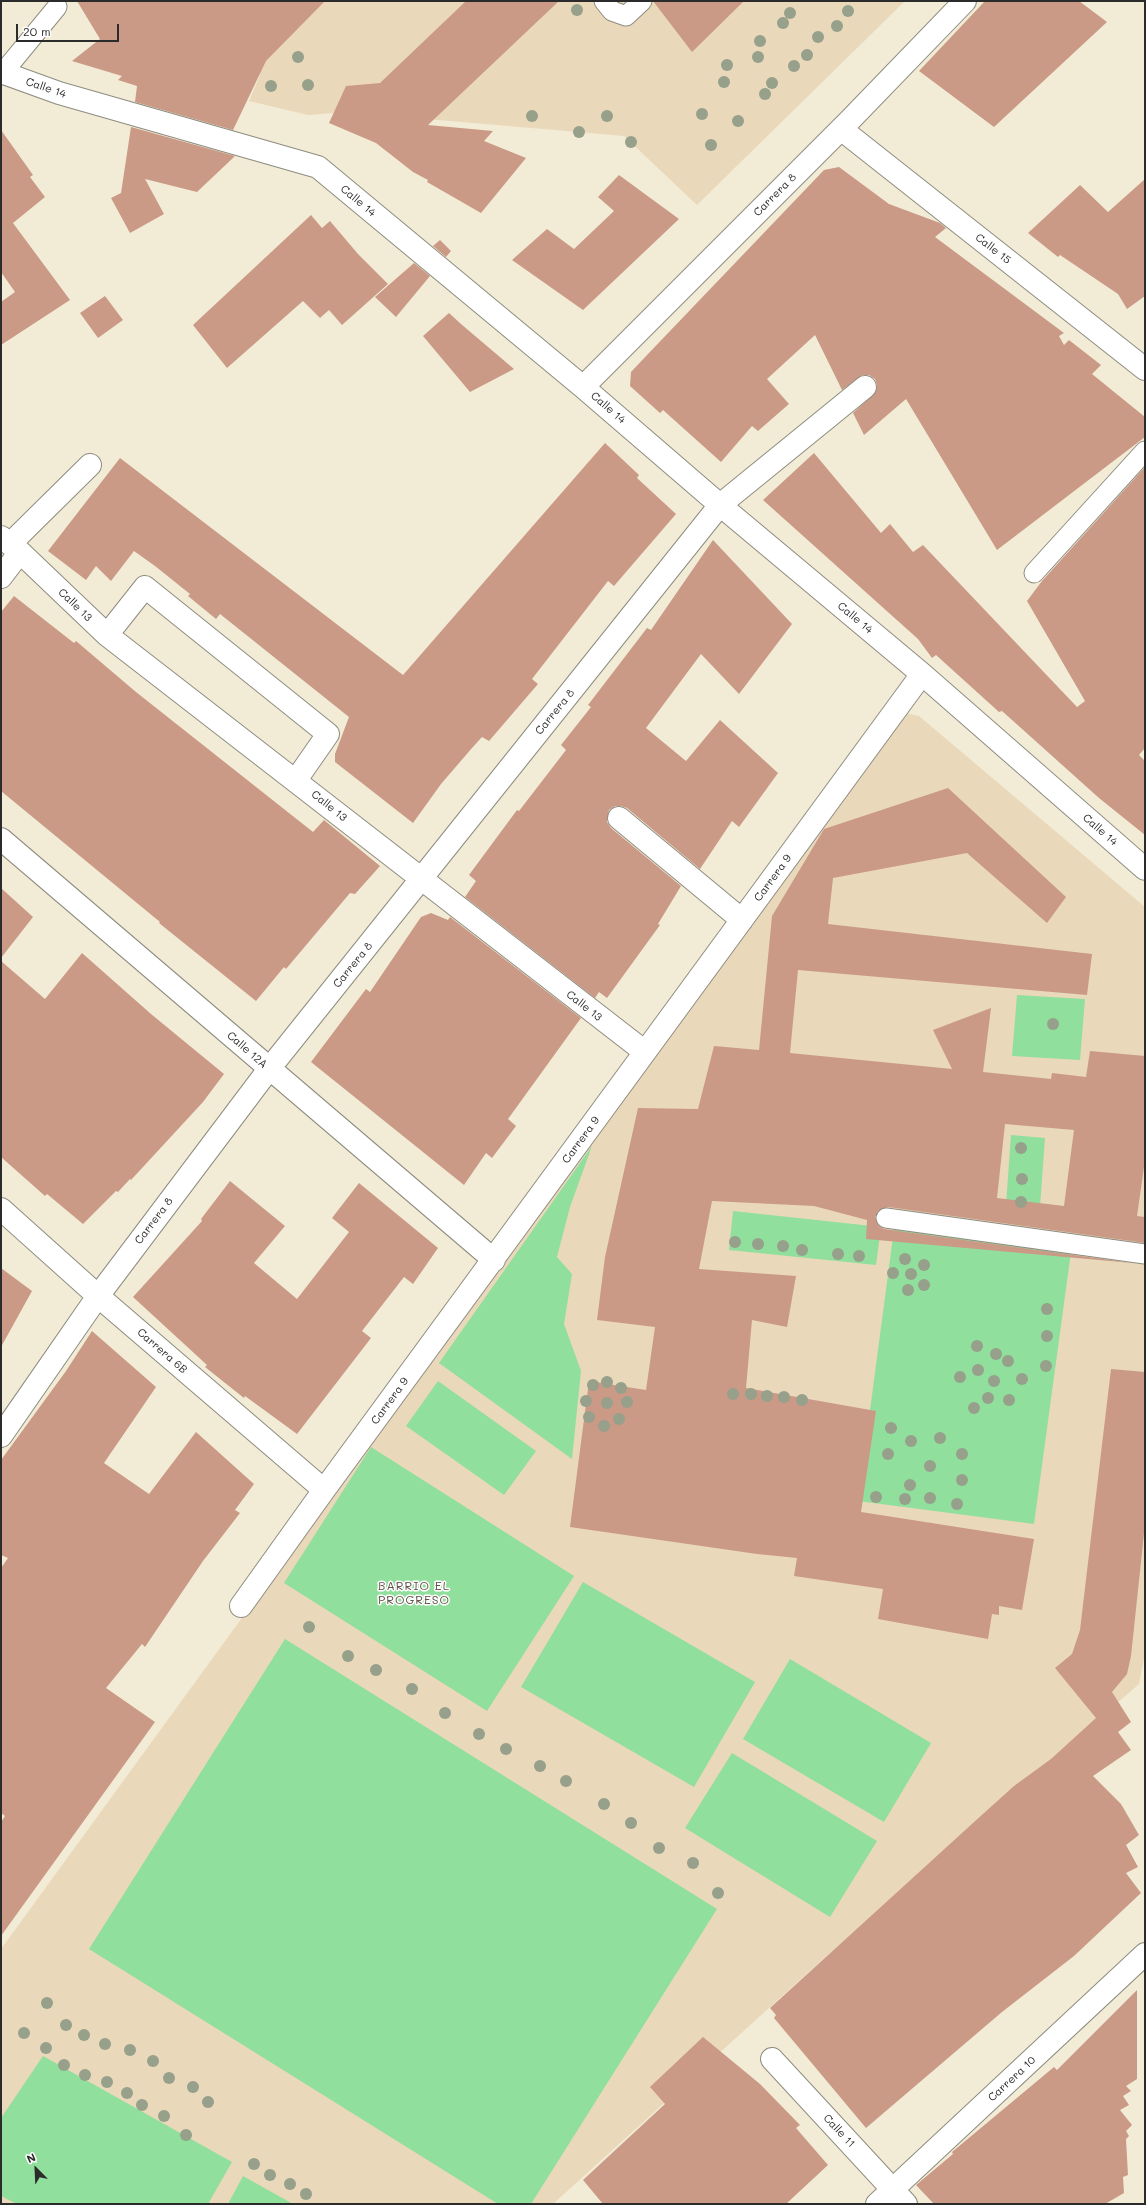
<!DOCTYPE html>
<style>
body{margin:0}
#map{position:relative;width:1146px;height:2205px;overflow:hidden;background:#f2ecd6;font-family:Mali,sans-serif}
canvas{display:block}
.frame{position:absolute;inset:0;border:2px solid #2b2b2b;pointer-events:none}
.north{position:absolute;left:16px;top:2149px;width:40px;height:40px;-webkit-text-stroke:3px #fff;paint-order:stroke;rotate:336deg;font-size:11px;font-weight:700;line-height:16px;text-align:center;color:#2b2b2b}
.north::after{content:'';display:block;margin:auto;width:14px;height:18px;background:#2b2b2b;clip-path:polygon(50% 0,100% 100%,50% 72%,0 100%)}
.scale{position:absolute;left:16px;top:24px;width:103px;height:18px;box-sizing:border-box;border:2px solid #2b2b2b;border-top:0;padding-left:5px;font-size:12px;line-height:14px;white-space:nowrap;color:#2b2b2b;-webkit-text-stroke:3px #fff;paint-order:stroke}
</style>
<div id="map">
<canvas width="1146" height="2205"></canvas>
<div class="frame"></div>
<div class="north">N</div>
<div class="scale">20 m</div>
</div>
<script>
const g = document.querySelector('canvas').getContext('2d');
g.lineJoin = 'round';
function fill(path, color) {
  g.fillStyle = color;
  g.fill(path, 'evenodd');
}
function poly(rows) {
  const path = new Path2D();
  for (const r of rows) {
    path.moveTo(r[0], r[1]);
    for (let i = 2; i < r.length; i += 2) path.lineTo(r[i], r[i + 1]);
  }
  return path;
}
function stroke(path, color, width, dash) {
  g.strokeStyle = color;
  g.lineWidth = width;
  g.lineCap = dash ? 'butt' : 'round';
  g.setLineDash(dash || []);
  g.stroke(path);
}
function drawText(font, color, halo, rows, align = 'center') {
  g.font = font + ' Mali,sans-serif';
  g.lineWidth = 3;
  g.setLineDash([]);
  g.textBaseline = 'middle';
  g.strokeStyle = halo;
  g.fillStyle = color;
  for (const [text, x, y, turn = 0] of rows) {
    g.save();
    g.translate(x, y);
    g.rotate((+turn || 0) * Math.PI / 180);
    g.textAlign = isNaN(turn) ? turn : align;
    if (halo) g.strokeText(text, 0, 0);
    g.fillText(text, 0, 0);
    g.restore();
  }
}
const built = poly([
 [191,1,905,1,697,205,624,136,346,112,308,115,249,101,260,75,233,56],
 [901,712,919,716,1145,907,1145,1653,1139,1684,813,1968,553,2204,1,2204,1,1949]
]);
const green = poly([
 [1017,995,1085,999,1080,1060,1012,1056],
 [1011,1135,1045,1138,1039,1221,1005,1219],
 [592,1146,570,1207,557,1257,572,1274,564,1324,581,1371,572,1459,439,1363],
 [733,1211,881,1227,876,1265,729,1250],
 [894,1229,1071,1252,1034,1524,858,1501],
 [438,1381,536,1451,504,1495,406,1426],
 [371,1447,574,1576,487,1711,284,1583],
 [583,1582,755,1682,694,1787,521,1687],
 [285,1639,717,1909,531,2204,498,2204,89,1949],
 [790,1659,931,1743,884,1822,743,1739],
 [732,1753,877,1841,830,1917,685,1828],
 [43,2056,232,2162,208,2204,17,2204,1,2196,1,2118],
 [243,2176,293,2204,228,2204]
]);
const building = poly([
 [77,1,325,1,266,61,233,130,135,102,137,86,118,80,122,76,72,61,100,39],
 [466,1,559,1,428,125,493,131,484,141,526,158,481,213,427,182,428,180,413,172,376,143,329,123,346,86,380,83],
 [653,1,744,1,692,52],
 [985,1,1079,1,1107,22,994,127,919,71],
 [131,127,235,156,197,192,145,179,164,214,130,233,111,198,121,193],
 [1,130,33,175,30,177,45,197,13,223,70,300,1,345,1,302,15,292,1,272],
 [839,167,889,204,940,223,946,228,935,237,1064,333,1059,336,1064,345,1069,340,1101,365,1092,374,1145,417,1145,437,997,550,906,399,864,435,853,413,876,392,877,385,875,379,869,375,863,375,842,390,815,335,767,379,789,404,758,431,752,426,721,462,663,410,660,413,630,386,631,372,648,354,824,170],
 [619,175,679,219,583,310,512,260,547,229,574,249,614,211,598,197],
 [1145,179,1145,296,1127,309,1118,294,1060,255,1058,257,1028,233,1080,185,1108,212],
 [311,215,322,228,330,221,358,254,388,284,342,325,329,310,320,318,303,301,227,368,193,325],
 [440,240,451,251,446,257,433,246],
 [414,263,430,276,396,317,375,297],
 [105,296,123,320,98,338,80,313],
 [449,313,461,324,514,369,470,392,423,336],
 [605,443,639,475,637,478,676,514,614,586,608,581,532,679,538,684,489,741,482,737,472,748,441,784,413,823,335,762,335,754,349,717,220,614,216,619,188,596,190,594,155,566,134,551,111,581,96,566,86,580,48,551,120,458,403,675],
 [814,453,881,533,890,524,913,552,923,545,1077,707,1085,701,1027,601,1042,581,1145,467,1145,748,1139,755,1145,761,1145,835,1099,798,1002,711,999,712,936,655,932,658,918,639,763,500],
 [713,540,792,624,739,694,701,654,646,728,686,761,720,720,778,773,739,827,732,821,700,869,627,808,621,806,615,806,609,810,607,822,611,828,681,886,658,924,660,925,607,998,599,992,595,998,465,897,476,881,469,875,517,810,519,811,566,750,561,745,591,707,588,705,647,628,651,630],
 [14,596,74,643,76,641,136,692,313,832,324,820,380,866,355,894,350,893,286,969,284,967,256,1001,159,923,160,922,1,791,1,612],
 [948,788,1066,897,1047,923,967,853,833,878,828,924,1092,954,1087,995,798,970,790,1053,952,1069,933,1030,991,1008,983,1072,1051,1079,1052,1073,1086,1077,1090,1051,1145,1056,1145,1160,1137,1216,1145,1217,1145,1243,888,1207,878,1211,875,1217,879,1226,884,1229,1132,1263,866,1239,867,1220,814,1206,712,1201,699,1269,796,1276,787,1327,752,1320,746,1388,876,1411,861,1512,1034,1539,1022,1610,999,1606,999,1615,992,1614,988,1639,878,1619,883,1589,794,1576,797,1558,757,1554,570,1527,589,1381,646,1390,655,1327,597,1320,605,1257,638,1108,698,1109,714,1046,759,1050,772,916,824,829],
 [1005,1124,1074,1130,1064,1206,997,1198],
 [1,888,33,917,1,958],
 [431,913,448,920,450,917,581,1018,508,1119,516,1126,492,1158,486,1153,464,1185,311,1062,366,989,370,992,421,917],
 [82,953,151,1014,224,1074,203,1102,131,1180,130,1179,118,1192,116,1191,83,1224,47,1194,45,1196,1,1157,1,961,45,999],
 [230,1181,285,1226,254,1263,297,1299,349,1232,332,1218,359,1183,438,1248,413,1284,404,1277,362,1331,371,1338,297,1434,245,1396,244,1398,205,1367,207,1365,133,1297,202,1221,201,1219],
 [1,1268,32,1291,1,1347],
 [92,1331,156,1387,104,1463,149,1494,196,1432,254,1484,235,1510,240,1513,203,1561,145,1647,142,1644,106,1688,155,1722,1,1936,1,1822,5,1816,1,1813,1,1568,8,1558,1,1555,1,1460,66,1371],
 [1111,1369,1145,1372,1145,1524,1131,1656,1127,1674,1112,1692,1131,1722,1118,1732,1131,1750,1093,1776,1121,1804,1139,1835,1126,1845,1138,1867,1126,1873,1141,1893,1074,1956,1002,2012,866,2128,774,2018,776,2015,770,2008,973,1823,1014,1786,1051,1759,1096,1718,1055,1668,1072,1654,1080,1630],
 [1137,1990,1137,2079,1126,2086,1131,2091,1123,2096,1129,2105,1120,2110,1132,2125,1126,2131,1129,2136,1126,2139,1128,2175,1123,2177,1124,2193,1105,2204,934,2204,916,2185,953,2154,952,2152,1054,2067,1057,2070],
 [703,2037,760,2084,800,2125,796,2128,828,2165,786,2204,603,2204,583,2180,665,2104,650,2087]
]);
const lane = poly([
 [604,1,612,11,626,16,642,1],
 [1,75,57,7],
 [1034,573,1145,451],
 [886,1218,1145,1254]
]);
const street = poly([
 [1,72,59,93,318,167,583,387,720,505,922,674,1145,869],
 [841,129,1145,369],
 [583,387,850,120,965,1],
 [1,537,20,552,107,635,645,1052],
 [10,544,90,465],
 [1,577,20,552],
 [107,635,145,587,328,734,296,780],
 [619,818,742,920],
 [1,839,494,1260],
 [1,1209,98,1296,324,1490],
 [1,1436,98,1296,269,1069,720,505,865,387],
 [241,1606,324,1490,922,674],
 [772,2059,906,2204],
 [877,2204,1145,1954]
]);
const trees = [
 [577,10],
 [848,11],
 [790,13],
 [783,23],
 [837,26],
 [818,37],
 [760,41],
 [807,55],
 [298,57],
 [758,57],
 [727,65],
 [794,66],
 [724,82],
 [772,83],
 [308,85],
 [271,86],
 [765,94],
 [702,114],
 [532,116],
 [607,116],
 [738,121],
 [579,132],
 [631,142],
 [711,145],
 [1053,1024],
 [1021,1148],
 [1022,1179],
 [1021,1202],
 [735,1242],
 [758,1244],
 [783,1246],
 [802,1250],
 [838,1254],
 [859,1256],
 [905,1259],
 [924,1265],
 [893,1273],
 [911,1274],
 [924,1285],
 [908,1290],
 [1047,1309],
 [1047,1336],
 [977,1346],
 [996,1354],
 [1008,1361],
 [1046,1366],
 [978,1370],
 [960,1377],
 [1022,1379],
 [994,1381],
 [607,1382],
 [593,1385],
 [621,1388],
 [733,1394],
 [751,1394],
 [767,1396],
 [784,1397],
 [988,1398],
 [802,1400],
 [1009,1400],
 [586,1401],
 [627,1402],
 [607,1403],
 [974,1408],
 [589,1417],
 [619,1419],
 [604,1426],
 [891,1428],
 [940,1438],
 [911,1441],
 [888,1454],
 [962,1454],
 [930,1466],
 [962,1480],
 [910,1485],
 [876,1497],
 [930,1498],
 [905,1499],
 [957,1504],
 [309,1627],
 [348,1656],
 [376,1670],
 [412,1689],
 [445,1713],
 [479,1734],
 [506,1749],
 [540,1766],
 [566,1781],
 [604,1804],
 [631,1823],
 [659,1848],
 [693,1863],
 [718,1893],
 [47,2003],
 [66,2025],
 [24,2033],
 [84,2035],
 [105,2044],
 [46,2048],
 [130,2050],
 [153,2061],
 [64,2065],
 [85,2075],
 [169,2078],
 [107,2082],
 [193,2087],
 [127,2093],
 [208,2102],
 [142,2105],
 [164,2116],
 [186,2135],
 [254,2164],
 [270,2175],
 [290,2184],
 [306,2194]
];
const streetNames = [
 ["Calle 14",46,88,19],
 ["Carrera 8",775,195,-45],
 ["Calle 14",358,201,40],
 ["Calle 15",993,249,38],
 ["Calle 14",608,408,41],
 ["Calle 13",75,605,44],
 ["Calle 14",855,618,40],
 ["Carrera 8",555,712,-51],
 ["Calle 13",329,806,39],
 ["Calle 14",1100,830,41],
 ["Carrera 9",773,878,-54],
 ["Carrera 8",353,965,-51],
 ["Calle 13",584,1006,38],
 ["Calle 12A",247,1050,41],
 ["Carrera 9",581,1140,-54],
 ["Carrera 8",154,1221,-53],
 ["Carrera 6B",162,1351,41],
 ["Carrera 9",390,1401,-54],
 ["Carrera 10",1012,2079,-43],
 ["Calle 11",839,2131,47]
];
const neighbourhoodNames = [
 ["BARRIO EL",414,1586],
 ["PROGRESO",414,1600]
];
fill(built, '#ead8ba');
fill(green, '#91df9d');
fill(building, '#ca9a86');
stroke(lane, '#8e8c80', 21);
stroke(street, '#8e8c80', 24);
stroke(lane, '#fff', 19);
stroke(street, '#fff', 22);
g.fillStyle = '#96a08b';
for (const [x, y] of trees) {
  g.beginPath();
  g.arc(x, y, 6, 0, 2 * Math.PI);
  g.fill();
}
drawText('11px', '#2b2b2b', '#fff', streetNames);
g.letterSpacing = '1px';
drawText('12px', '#63524b', '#fff', neighbourhoodNames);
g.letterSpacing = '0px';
</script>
